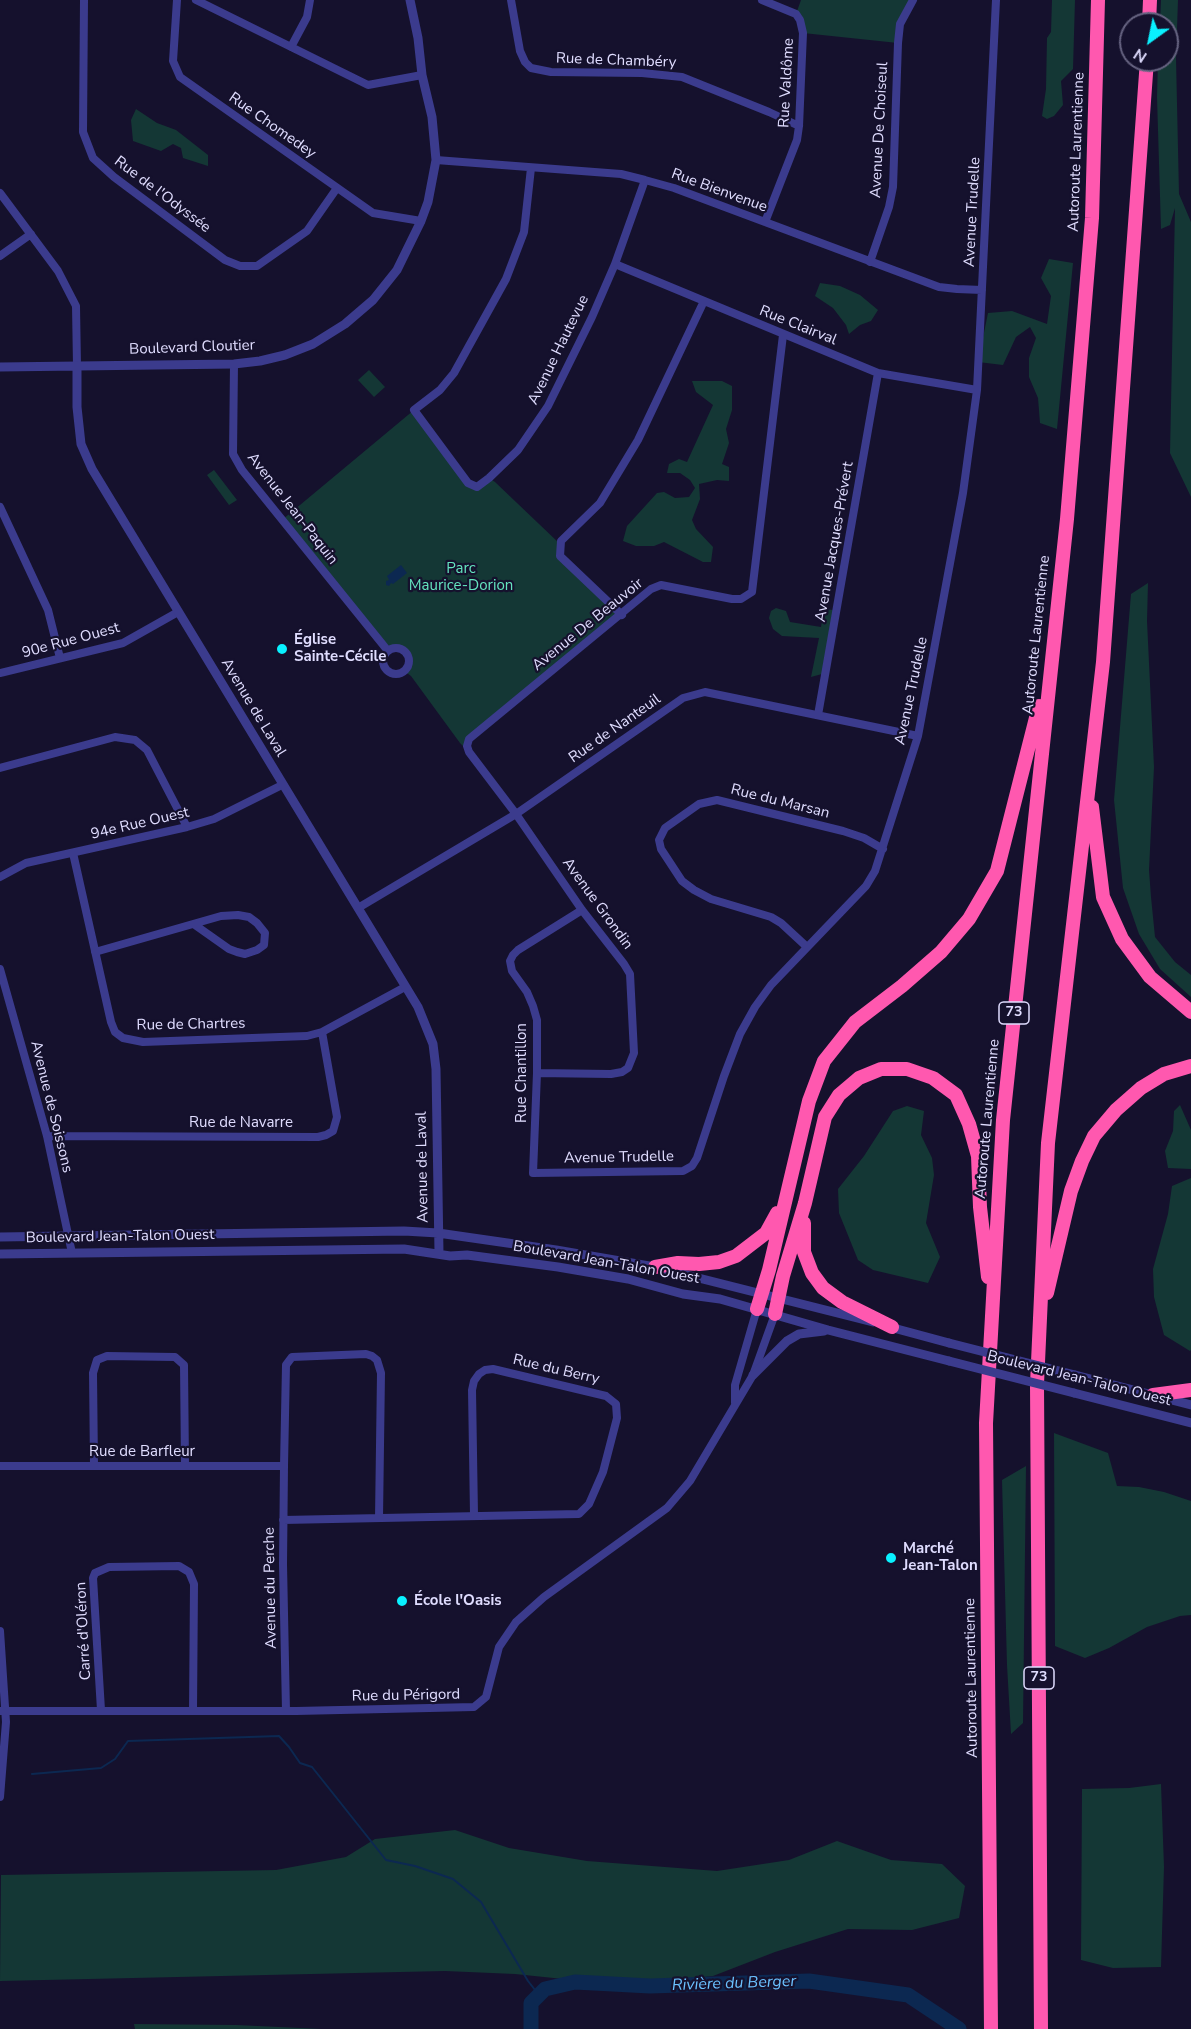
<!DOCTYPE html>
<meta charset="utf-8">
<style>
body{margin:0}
#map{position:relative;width:1191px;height:2029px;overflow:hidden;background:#15112d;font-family:"Nunito Sans",sans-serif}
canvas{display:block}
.north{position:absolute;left:1119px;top:12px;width:60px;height:60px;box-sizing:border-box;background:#15112d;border:2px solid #666381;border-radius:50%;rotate:213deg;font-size:16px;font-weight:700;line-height:24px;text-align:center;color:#e0ddff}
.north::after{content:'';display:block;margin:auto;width:21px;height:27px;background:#09f1ff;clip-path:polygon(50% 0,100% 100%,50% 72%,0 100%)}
</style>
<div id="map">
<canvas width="1191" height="2029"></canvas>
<div class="north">N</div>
</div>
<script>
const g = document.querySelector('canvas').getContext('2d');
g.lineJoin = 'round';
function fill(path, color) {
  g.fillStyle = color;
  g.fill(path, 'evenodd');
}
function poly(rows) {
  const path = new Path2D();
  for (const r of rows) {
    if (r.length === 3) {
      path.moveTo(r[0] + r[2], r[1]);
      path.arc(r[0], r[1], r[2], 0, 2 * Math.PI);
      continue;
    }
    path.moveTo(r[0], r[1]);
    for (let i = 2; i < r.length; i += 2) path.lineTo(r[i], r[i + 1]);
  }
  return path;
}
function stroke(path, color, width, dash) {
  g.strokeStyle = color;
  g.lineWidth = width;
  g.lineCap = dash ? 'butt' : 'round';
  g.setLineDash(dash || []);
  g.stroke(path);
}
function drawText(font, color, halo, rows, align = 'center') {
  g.font = font + ' "Nunito Sans",sans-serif';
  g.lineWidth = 4.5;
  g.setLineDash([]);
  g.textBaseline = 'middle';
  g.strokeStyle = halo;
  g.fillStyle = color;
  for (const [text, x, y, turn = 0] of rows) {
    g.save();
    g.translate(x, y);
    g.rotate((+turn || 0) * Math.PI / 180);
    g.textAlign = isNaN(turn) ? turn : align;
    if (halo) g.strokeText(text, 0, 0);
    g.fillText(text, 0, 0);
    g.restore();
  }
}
const green = poly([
 [801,0,913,0,906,11,898,43,803,33,796,14],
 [1052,0,1075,0,1073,69,1061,81,1063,105,1054,116,1047,119,1042,116,1046,89,1047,38,1051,32],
 [1161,0,1178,0,1176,58,1179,194,1191,222,1191,497,1170,453,1175,208,1170,225,1161,229,1157,97,1158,60,1167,60,1167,24,1160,24],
 [136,109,157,123,176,130,208,155,208,166,183,158,181,148,173,144,161,151,133,141,131,120],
 [1049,259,1073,263,1057,429,1040,423,1038,398,1029,377,1029,358,1036,338,1030,327,1016,337,1003,365,978,362,988,313,1012,311,1047,324,1051,296,1041,278],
 [820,283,840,286,860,295,878,310,871,321,860,325,849,334,846,325,833,308,815,296],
 [369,370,385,387,374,397,358,380],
 [692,381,722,381,732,386,732,410,726,429,729,443,722,464,729,467,729,481,717,480,699,484,700,499,692,520,696,529,713,547,711,562,703,562,664,542,654,546,636,546,623,541,627,526,657,493,664,492,675,498,689,497,695,488,690,480,680,473,667,473,669,464,679,459,687,462,713,405,696,392],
 [414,410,468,483,477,487,489,478,495,482,560,544,560,556,622,615,471,736,469,752,460,743,411,676,404,671,409,664,407,654,399,649,391,649,282,520],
 [214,470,237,500,229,505,207,475],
 [1148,583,1147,621,1154,767,1149,870,1151,897,1155,937,1175,962,1191,975,1191,997,1160,969,1139,934,1123,888,1114,800,1131,594],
 [776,608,786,611,790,622,821,627,824,609,833,610,822,674,811,677,819,638,782,636,773,629,769,618,771,611],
 [1180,1105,1191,1130,1191,1169,1168,1168,1165,1151,1173,1131,1174,1111],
 [907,1106,924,1111,921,1135,932,1158,934,1175,926,1223,940,1257,928,1283,873,1270,858,1260,839,1213,838,1189,864,1156,893,1111],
 [1191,1178,1191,1350,1190,1351,1164,1335,1154,1297,1153,1269,1168,1214,1172,1186],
 [1054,1433,1108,1453,1117,1486,1139,1487,1164,1492,1191,1501,1191,1615,1180,1616,1147,1627,1109,1648,1085,1658,1055,1646],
 [1026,1466,1023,1723,1011,1734,1007,1665,1002,1480],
 [1161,1784,1164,1867,1161,1967,1113,1968,1081,1960,1082,1789,1129,1788],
 [455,1830,509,1848,587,1861,717,1871,789,1860,837,1841,891,1860,942,1864,965,1886,959,1918,912,1930,848,1929,775,1952,713,1976,621,1985,515,1974,445,1971,0,1981,1,1875,276,1870,346,1857,375,1839],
 [134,2024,236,2025,322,2029,135,2029]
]);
const water = poly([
 [401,565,407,573,393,584,391,583,389,586,386,585,386,581,389,580,387,576]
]);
const stream = poly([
 [32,1774,101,1768,115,1759,128,1741,279,1736,289,1747,300,1763,312,1767,386,1860,415,1866,453,1879,481,1902,528,1981,539,1995]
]);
const river = poly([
 [531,2029,531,2003,545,1989,575,1982,650,1986,809,1981,908,1995,959,2029]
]);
const minor = poly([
 [84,0,83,132,93,158,114,177,225,260,240,266,257,266,307,231,337,188],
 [177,0,173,61,180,77,373,213,421,221],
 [196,0,368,85,422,75],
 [511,0,520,51,525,62,531,68,551,72,642,73,682,77,769,112,799,126],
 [762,0,796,14,800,20,803,33,799,126,797,140,765,222],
 [291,47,307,17,310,0],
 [436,160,621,174,645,180,674,188,939,287,957,289,982,290],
 [531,168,524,232,506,279,454,373,440,390,414,410,468,483,477,487,489,478,518,450,548,406,592,317,615,264,645,180],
 [0,193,58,271,76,306,77,366],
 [0,256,31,234],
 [870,262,889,207,893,187,898,43,900,24,913,0],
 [615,264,878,373,977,390],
 [234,364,233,454,242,470,388,651],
 [0,507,48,610,60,658],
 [622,615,560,556,561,541,600,503,638,440,704,301],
 [396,661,13],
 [0,673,123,643,178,612],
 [818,715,878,373],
 [0,768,115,737,135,740,147,750,187,827],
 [73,853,111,1022,115,1032,123,1038,143,1042,307,1036,322,1032,405,987],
 [0,877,26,863,187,827,214,819,282,785],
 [358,908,516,814,683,698,705,692,918,736],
 [582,910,518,950,513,955,510,961,512,971,527,992,533,1006,537,1020,537,1073,533,1173,683,1171,692,1166,697,1158,724,1076,740,1034,755,1007,771,985,866,886,875,871,918,736,963,493,977,390,996,0],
 [807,947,781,923,771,917,711,899,694,890,682,881,661,849,659,840,665,828,699,804,717,800,843,831,864,838,883,849],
 [95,952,221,916,238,915,249,917,257,923,265,933,264,945,257,950,245,954,237,952,229,949,195,925],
 [0,969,47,1136,72,1253],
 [537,1073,611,1074,622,1072,628,1068,634,1053,630,974,624,964,582,910,516,814,469,752,467,746,469,739,651,589,661,585,732,599,741,599,752,592,783,335],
 [47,1136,318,1137,326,1135,333,1131,337,1117,322,1032],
 [735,1403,735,1385,757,1309],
 [0,1466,284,1466],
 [94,1466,93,1373,97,1360,107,1356,175,1357,184,1365,185,1465],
 [283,1520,579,1514,589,1504,603,1472,617,1418,616,1404,606,1396,493,1369,485,1370,479,1374,474,1381,472,1390,474,1515],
 [0,1631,6,1722,0,1797],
 [101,1710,93,1578,95,1573,109,1567,179,1566,189,1572,194,1584,193,1711],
 [0,1711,296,1711,474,1707,486,1697,499,1647,516,1622,544,1597,667,1508,690,1481,753,1375,775,1314],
 [286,1711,283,1564,284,1466,286,1365,292,1357,366,1354,372,1356,377,1360,381,1373,379,1518]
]);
const tertiary = poly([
 [77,366,77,407,81,444,92,469,418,1007,433,1044,436,1069,439,1253],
 [0,367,234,364,260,361,285,355,313,344,345,324,373,300,397,270,421,221,428,202,436,160,432,117,422,75,418,38,410,0],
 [0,1237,404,1231,438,1233,556,1250,655,1267,873,1322],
 [0,1254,404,1249,450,1256,467,1255,558,1267,628,1279,683,1294,720,1299,828,1330,949,1361],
 [886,1326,949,1343],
 [753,1375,787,1341,799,1334,824,1331],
 [1075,1375,1191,1405],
 [1074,1393,1191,1423]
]);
const motorway = poly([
 [1149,24,1150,0],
 [1092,807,1103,897,1122,939,1150,977,1191,1012],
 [804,1223,804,1252,812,1273,823,1288,842,1302,892,1327],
 [655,1267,678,1263,699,1264,719,1262,736,1256,766,1233,777,1213],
 [1047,1293,1071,1191,1082,1161,1094,1136,1116,1110,1141,1088,1164,1074,1191,1066],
 [757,1309,769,1270,809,1101,824,1061,855,1022,902,986,941,952,969,919,997,871,1039,706],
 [775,1314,783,1276,805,1203,825,1117,839,1095,859,1078,881,1069,907,1069,933,1078,956,1095,969,1124,978,1156,980,1207,988,1277],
 [1153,1395,1191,1390],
 [991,2029,986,1423,1003,1120,1067,519,1092,218,1098,0],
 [1041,2029,1037,1384,1048,1143,1103,662,1147,60]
]);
const tertiaryBridge = poly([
 [949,1343,1075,1375],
 [949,1361,1074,1393]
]);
const markers = [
 [282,649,6,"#09f1ff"],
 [891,1558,6,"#09f1ff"],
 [402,1601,6,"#09f1ff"]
];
const shields = [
 [1014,1013,30],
 [1039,1678,30]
];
const shieldNames = [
 ["73",1014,1013],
 ["73",1039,1678]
];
const streetNames = [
 ["Rue de Chambéry",616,61,2],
 ["Rue Valdôme",787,83,-87],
 ["Rue Chomedey",272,126,35],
 ["Avenue De Choiseul",880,130,-87],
 ["Autoroute Laurentienne",1077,152,-88],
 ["Rue Bienvenue",719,191,20],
 ["Rue de l'Odyssée",162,195,37],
 ["Avenue Trudelle",973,212,-87],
 ["Rue Clairval",798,326,22],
 ["Boulevard Cloutier",192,348,-2],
 ["Avenue Hautevue",559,350,-64],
 ["Avenue Jean-Paquin",292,509,52],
 ["Avenue Jacques-Prévert",835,542,-80],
 ["Avenue De Beauvoir",588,625,-39],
 ["Autoroute Laurentienne",1037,635,-84],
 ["90e Rue Ouest",71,641,-15],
 ["Avenue Trudelle",912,691,-78],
 ["Avenue de Laval",253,708,59],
 ["Rue de Nanteuil",615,729,-35],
 ["Rue du Marsan",780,802,14],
 ["94e Rue Ouest",140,824,-13],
 ["Avenue Grondin",597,904,54],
 ["Rue de Chartres",191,1025,-1],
 ["Rue Chantillon",522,1073,-90],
 ["Avenue de Soissons",51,1107,76],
 ["Autoroute Laurentienne",988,1119,-85],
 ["Rue de Navarre",241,1123],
 ["Avenue Trudelle",619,1158,-1],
 ["Avenue de Laval",423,1167,-91],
 ["Boulevard Jean-Talon Ouest",120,1237,-1],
 ["Boulevard Jean-Talon Ouest",606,1263,10],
 ["Rue du Berry",556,1370,13],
 ["Boulevard Jean-Talon Ouest",1079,1379,14],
 ["Rue de Barfleur",142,1452],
 ["Avenue du Perche",271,1588,-91],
 ["Carré d'Oléron",84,1631,-93],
 ["Autoroute Laurentienne",972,1678,-91],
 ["Rue du Périgord",406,1696,-1]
];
const parkNames = [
 ["Parc",461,569],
 ["Maurice-Dorion",461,586]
];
const poiNames = [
 ["Église",294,640],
 ["Sainte-Cécile",294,657],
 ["Marché",903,1549],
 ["Jean-Talon",903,1566],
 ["École l'Oasis",414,1601]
];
const waterNames = [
 ["Rivière du Berger",734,1984,-2]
];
fill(green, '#143735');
fill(water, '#0c2851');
stroke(stream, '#0c2851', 2);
stroke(river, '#0c2851', 15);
stroke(minor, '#3b3b8d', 8);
stroke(tertiary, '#3b3b8d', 9);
stroke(motorway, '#ff58af', 14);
stroke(tertiaryBridge, '#3b3b8d', 9);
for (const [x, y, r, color] of markers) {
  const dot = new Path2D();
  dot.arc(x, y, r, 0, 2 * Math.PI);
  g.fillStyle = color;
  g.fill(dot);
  stroke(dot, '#15112d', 2);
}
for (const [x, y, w] of shields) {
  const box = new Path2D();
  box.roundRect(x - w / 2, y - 11, w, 22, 4.5);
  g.fillStyle = '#15112d';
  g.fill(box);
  stroke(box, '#e0ddff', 1.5);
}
drawText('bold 14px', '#e0ddff', null, shieldNames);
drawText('15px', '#e0ddff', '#15112d', streetNames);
drawText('15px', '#64e4bf', '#15112d', parkNames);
drawText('bold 15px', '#e0ddff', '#15112d', poiNames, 'left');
drawText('italic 16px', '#6bc1ff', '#15112d', waterNames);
</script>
